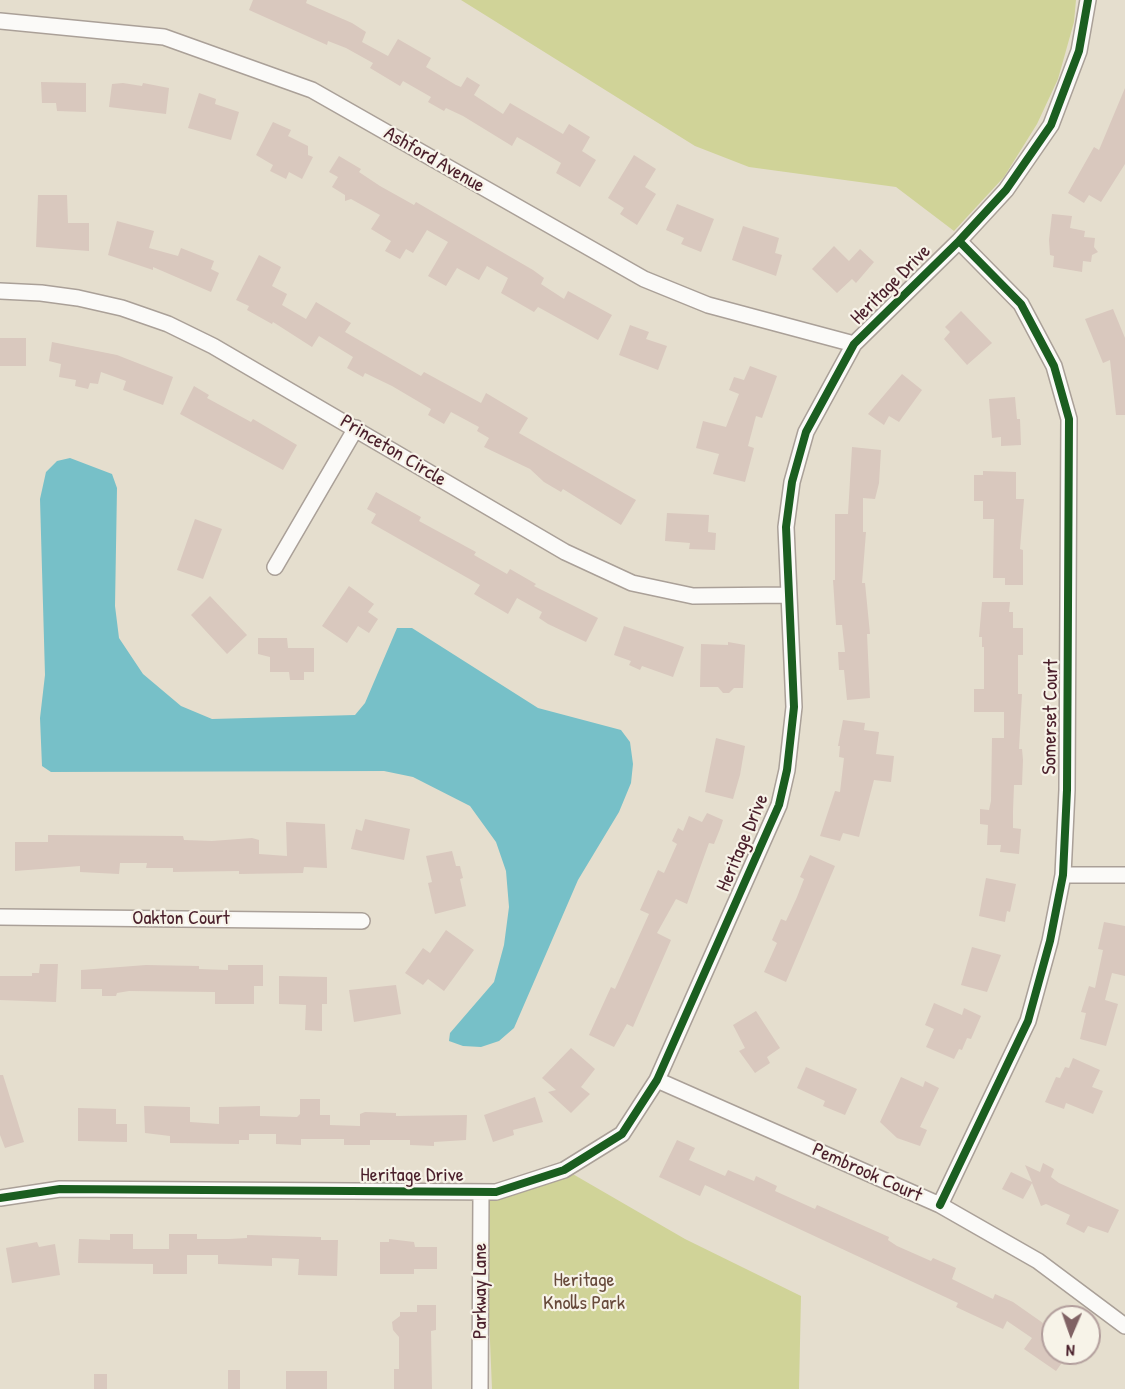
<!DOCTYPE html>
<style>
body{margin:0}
#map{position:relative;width:1125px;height:1389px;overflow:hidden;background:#e5dece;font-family:"Patrick Hand",sans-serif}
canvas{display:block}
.north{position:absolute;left:1041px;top:1305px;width:60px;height:60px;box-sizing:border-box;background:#f7f3e8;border:2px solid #b29e9c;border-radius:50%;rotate:182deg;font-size:16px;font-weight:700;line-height:24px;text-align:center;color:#4a1f2b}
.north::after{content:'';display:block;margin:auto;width:21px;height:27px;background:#806264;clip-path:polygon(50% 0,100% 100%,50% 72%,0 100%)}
</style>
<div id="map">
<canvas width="1125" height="1389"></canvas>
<div class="north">N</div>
</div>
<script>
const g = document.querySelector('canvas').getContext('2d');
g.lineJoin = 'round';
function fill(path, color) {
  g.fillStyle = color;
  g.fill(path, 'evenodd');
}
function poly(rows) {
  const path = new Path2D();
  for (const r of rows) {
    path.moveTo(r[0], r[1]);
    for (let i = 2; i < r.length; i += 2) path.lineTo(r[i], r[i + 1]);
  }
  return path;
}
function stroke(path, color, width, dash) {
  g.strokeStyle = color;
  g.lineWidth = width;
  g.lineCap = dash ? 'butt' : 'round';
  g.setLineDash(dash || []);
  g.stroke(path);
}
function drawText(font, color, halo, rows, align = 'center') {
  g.font = font + ' "Patrick Hand",sans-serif';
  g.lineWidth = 4.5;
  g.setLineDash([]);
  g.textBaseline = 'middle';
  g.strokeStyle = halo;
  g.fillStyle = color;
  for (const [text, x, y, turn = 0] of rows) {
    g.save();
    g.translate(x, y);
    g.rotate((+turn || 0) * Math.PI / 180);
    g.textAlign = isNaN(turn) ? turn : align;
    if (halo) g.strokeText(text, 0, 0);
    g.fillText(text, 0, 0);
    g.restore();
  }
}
const green = poly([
 [461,0,1076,0,1074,22,1058,79,1037,124,1004,177,954,231,896,187,749,167,695,146],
 [571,1173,685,1239,801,1296,799,1389,492,1389,484,1196]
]);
const water = poly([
 [70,458,112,474,117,488,115,606,119,638,143,674,181,706,212,719,355,715,365,703,397,628,412,628,538,708,621,730,630,742,633,764,631,783,619,812,578,880,514,1028,499,1041,481,1047,463,1046,449,1041,450,1033,494,982,504,945,509,907,506,871,496,842,470,806,413,777,384,771,51,772,42,766,40,718,45,675,40,499,46,472,57,461]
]);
const building = poly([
 [253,0,307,0,306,3,352,23,366,32,362,42,388,56,398,39,431,58,426,67,456,85,461,87,467,77,480,85,474,95,503,114,510,103,563,134,569,124,590,137,582,151,596,160,580,187,556,173,561,163,531,145,517,137,512,146,463,116,446,108,444,111,428,102,431,97,403,81,400,86,370,68,373,63,346,48,328,41,327,45,249,10],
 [41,82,86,83,86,112,57,111,56,103,42,103],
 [123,83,142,86,143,83,169,88,166,114,109,107,112,84],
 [1125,88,1125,164,1101,202,1089,195,1084,203,1068,193,1094,147,1099,150],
 [199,93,216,99,215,104,239,112,231,140,188,128],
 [273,122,291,130,288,136,308,146,308,155,313,157,302,179,289,172,286,179,270,171,273,165,256,155],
 [634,155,656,169,645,187,656,194,637,225,620,214,624,208,608,198],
 [339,156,361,169,359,172,380,186,414,205,416,202,533,270,544,278,541,284,564,299,568,291,612,315,598,340,538,307,534,312,501,293,508,278,487,266,479,280,457,268,446,286,428,276,448,242,427,230,413,253,406,249,400,259,385,251,391,241,371,229,380,215,351,199,345,201,345,195,332,187,338,177,329,172],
 [38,195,67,195,68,223,89,223,89,251,36,247],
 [677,204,714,219,701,252,681,244,684,238,666,230],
 [1052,214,1072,216,1070,228,1085,231,1084,237,1095,238,1094,247,1098,252,1092,255,1091,262,1083,261,1082,272,1053,267,1054,256,1050,255,1049,240],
 [117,221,154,231,149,248,178,256,181,248,214,261,211,269,219,273,211,292,153,267,153,270,108,255],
 [743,226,779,238,775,253,782,255,776,276,732,260],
 [834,246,849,261,860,249,874,262,856,283,852,279,837,293,812,269],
 [259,255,281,267,272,286,287,294,282,305,306,319,316,302,351,323,345,332,421,376,424,372,481,403,486,393,528,418,519,433,636,500,621,525,563,489,561,492,544,482,530,469,484,447,489,438,477,431,479,427,451,412,444,424,428,415,431,409,392,386,365,373,363,377,347,368,353,357,319,336,312,347,273,322,272,324,247,310,249,306,236,300],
 [1113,309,1125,338,1125,415,1116,415,1110,360,1103,363,1085,319],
 [961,311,992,343,967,365,944,339,950,332,945,327],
 [630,325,649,332,646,339,667,346,658,370,619,355],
 [0,338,26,338,26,366,0,366],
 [52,342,117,355,173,377,163,405,123,390,126,381,101,372,98,384,90,383,88,389,75,386,76,380,59,377,61,364,49,361],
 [750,366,777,376,762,418,756,416,748,446,754,448,745,482,713,474,719,454,696,448,703,421,726,427,739,394,729,390,734,377,744,380],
 [902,374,922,390,899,422,889,416,884,425,868,414],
 [194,386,209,395,207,398,251,422,253,419,297,445,283,470,180,414],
 [1015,397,1017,419,1020,419,1021,445,1001,446,1001,437,992,438,989,399],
 [852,447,881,450,879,483,875,499,863,498,863,532,866,532,862,583,865,583,870,634,867,634,870,698,847,700,844,670,839,670,838,652,845,652,842,625,836,625,833,580,835,580,835,514,848,514],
 [983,471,1016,472,1016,499,1024,499,1020,549,1023,550,1023,585,1005,585,1005,578,993,578,994,519,983,519,983,501,974,501,974,475,983,475],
 [376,492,421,517,419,521,476,552,474,555,507,574,510,569,536,584,534,586,598,618,586,642,548,624,539,618,542,612,517,598,508,614,474,594,480,585,371,523,376,514,367,509],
 [667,513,709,515,708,532,716,533,715,550,689,549,690,543,665,541],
 [195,519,222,529,203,579,177,570],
 [349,586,374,604,368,612,378,619,369,633,358,626,347,643,322,626],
 [210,596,247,635,227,654,191,615],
 [982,602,1010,602,1009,612,1013,612,1013,628,1023,628,1023,655,1018,655,1018,694,1022,694,1019,749,1022,749,1023,760,1022,785,1014,785,1013,811,1013,828,1021,829,1019,854,1000,852,1001,845,987,845,988,825,980,824,980,809,989,810,991,801,992,738,1004,738,1004,712,974,712,974,689,984,689,984,647,982,647,982,637,979,637],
 [624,626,684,647,673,677,642,666,640,670,629,665,631,661,614,655],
 [258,638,287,638,288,648,314,648,314,672,304,672,304,680,290,680,289,672,270,672,270,657,258,654],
 [728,642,745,645,743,688,734,688,729,693,723,693,718,687,700,687,701,644,728,645],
 [843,720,865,723,864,730,879,732,876,754,894,756,891,782,874,780,859,837,843,833,840,841,820,836,835,791,840,792,844,758,839,757,840,746,838,746],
 [716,738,745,746,740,775,733,799,705,792],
 [707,813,723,820,720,829,714,844,709,843,687,904,676,899,657,933,671,940,633,1027,627,1024,614,1047,589,1035,611,987,615,989,649,914,640,910,658,870,664,873,677,844,672,841,678,828,683,831,689,816,702,822],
 [365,819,410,829,404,860,351,849,356,829,362,831],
 [286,822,325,824,327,868,304,867,303,873,239,874,239,871,173,872,173,868,146,868,147,863,120,863,119,874,80,872,80,866,15,871,15,842,48,842,48,835,183,836,184,840,212,841,252,838,259,840,259,854,287,856],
 [452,851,456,866,460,866,463,878,460,879,466,906,435,914,428,883,432,882,426,856],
 [810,855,835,866,786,982,764,972,777,943,772,940,781,919,786,921,797,897,804,879,800,877],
 [986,878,1016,884,1010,912,1007,911,1005,922,979,916],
 [1104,922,1125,926,1125,976,1112,973,1105,1000,1118,1004,1106,1046,1080,1039,1086,1013,1081,1012,1089,986,1095,988,1103,950,1098,949],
 [446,930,474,950,444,991,428,979,423,985,405,973,423,948,430,953],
 [972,947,1001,955,987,992,961,985],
 [40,964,58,964,56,1002,0,1000,0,976,32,976,32,973,39,973],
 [146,965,199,966,199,969,228,970,228,965,263,965,263,986,254,986,254,1004,215,1004,215,992,129,991,117,993,116,996,102,996,102,989,81,989,81,970],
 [279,976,327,977,327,1004,322,1004,322,1031,305,1030,306,1005,279,1004],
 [396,985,401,1014,354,1022,349,990],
 [934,1003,962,1015,964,1008,981,1016,971,1039,967,1038,962,1050,959,1049,954,1059,926,1047,934,1029,925,1025],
 [756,1011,780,1048,767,1057,770,1063,755,1073,739,1051,745,1048,733,1025],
 [571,1048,595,1069,581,1087,590,1094,571,1113,548,1092,556,1090,542,1078],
 [1073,1058,1100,1070,1092,1087,1103,1091,1093,1114,1066,1103,1064,1109,1045,1102,1056,1077,1060,1078,1065,1067,1069,1068],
 [806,1067,857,1089,845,1115,823,1106,825,1101,797,1088],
 [0,1075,3,1075,24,1142,5,1148,0,1135],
 [901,1077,923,1087,925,1081,939,1088,920,1127,927,1130,920,1146,897,1138,880,1122],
 [535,1097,543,1122,513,1130,514,1135,493,1142,484,1115],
 [300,1099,320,1099,320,1115,330,1115,330,1125,360,1126,360,1114,365,1112,396,1113,396,1116,467,1115,466,1140,434,1142,434,1146,410,1145,410,1140,370,1140,370,1145,344,1145,344,1139,301,1139,301,1145,276,1144,276,1134,249,1134,249,1140,239,1140,239,1144,170,1143,170,1136,145,1133,144,1106,190,1107,190,1122,219,1124,219,1107,260,1106,260,1116,297,1117,300,1114],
 [78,1108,116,1109,116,1124,127,1124,127,1142,78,1141],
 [677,1140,695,1148,689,1160,725,1176,728,1170,754,1181,756,1176,777,1186,775,1191,815,1209,817,1205,889,1237,888,1240,897,1246,931,1261,933,1258,956,1268,952,1279,993,1299,995,1294,1013,1302,1053,1330,1053,1353,1069,1353,1056,1371,1024,1349,1032,1338,1007,1321,1003,1329,956,1307,958,1303,705,1185,700,1196,659,1177],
 [1043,1163,1054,1169,1051,1177,1059,1183,1119,1210,1108,1233,1088,1226,1084,1233,1066,1224,1070,1215,1046,1204,1041,1206,1032,1183,1023,1199,1002,1189,1011,1172,1032,1182,1025,1165,1040,1172],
 [110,1234,133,1234,133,1249,169,1249,169,1234,197,1234,197,1239,229,1239,247,1238,247,1235,321,1237,321,1240,338,1240,337,1276,298,1275,299,1259,272,1258,272,1266,218,1264,218,1255,187,1255,187,1274,153,1274,153,1264,78,1263,79,1239,110,1240],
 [389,1239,414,1242,415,1247,437,1247,437,1269,414,1269,414,1274,380,1274,380,1242,389,1242],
 [37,1242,39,1247,55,1244,60,1275,12,1283,6,1248],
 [417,1305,436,1305,436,1330,431,1331,432,1389,394,1389,394,1369,399,1369,399,1337,393,1330,392,1322,400,1316,400,1312,417,1312],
 [228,1370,240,1370,240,1389,228,1389],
 [286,1371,327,1371,327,1389,286,1389],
 [94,1374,107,1374,107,1389,94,1389]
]);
const minor = poly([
 [0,21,164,37,312,90,644,279,708,305,854,344],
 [0,291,41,293,78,298,122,308,168,324,213,346,565,552,632,583,693,596,788,595],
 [275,567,356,428],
 [1063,875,1125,875],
 [0,917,362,921],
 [657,1080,940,1205,1038,1261,1125,1326],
 [0,1198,60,1189,496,1192,564,1170,622,1134,657,1080,779,805,787,770,794,707,786,527,792,482,806,432,854,344,959,241,1006,190,1051,125,1079,51,1088,0],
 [940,1205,1028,1021,1050,941,1063,875,1067,790,1069,419,1054,366,1021,304,959,241],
 [480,1389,481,1192]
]);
const cycleway = poly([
 [0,1198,60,1189,496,1192,564,1170,622,1134,657,1080,779,805,787,770,794,707,786,527,792,482,806,432,854,344,959,241,1006,190,1051,125,1079,51,1088,0],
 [940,1205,1028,1021,1050,941,1063,875,1067,790,1069,419,1054,366,1021,304,959,241]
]);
const streetNames = [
 ["Ashford Avenue",434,160,30],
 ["Heritage Drive",891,285,-45],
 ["Princeton Circle",393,451,31],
 ["Somerset Court",1051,717,-89],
 ["Heritage Drive",743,843,-67],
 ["Oakton Court",181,919],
 ["Pembrook Court",867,1173,24],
 ["Heritage Drive",412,1176],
 ["Parkway Lane",481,1291,-90]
];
const parkNames = [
 ["Heritage",584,1281],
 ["Knolls Park",584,1304]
];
fill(green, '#d0d398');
fill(water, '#77c0c8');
fill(building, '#d9c8be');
stroke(minor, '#aaa098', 18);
stroke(minor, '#fbfaf8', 15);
stroke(cycleway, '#1b5e20', 8);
drawText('20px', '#4a1f2b', '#f7f3e8', streetNames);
drawText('20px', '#674a3b', '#f7f3e8', parkNames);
</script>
